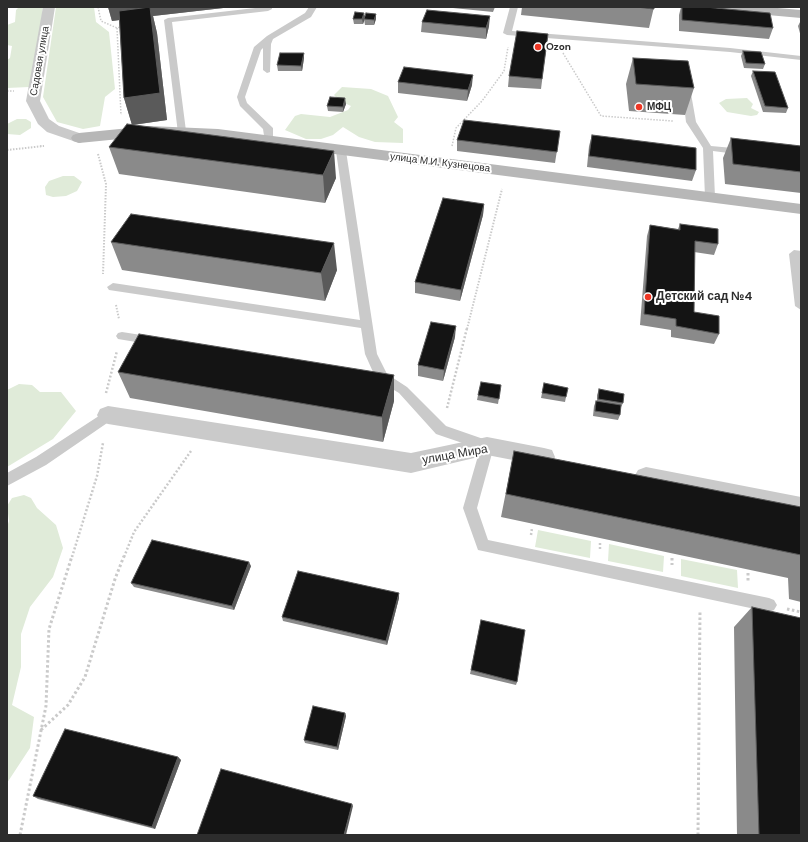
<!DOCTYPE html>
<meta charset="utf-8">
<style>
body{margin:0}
#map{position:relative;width:808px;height:842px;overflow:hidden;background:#fff;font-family:"DM Sans",sans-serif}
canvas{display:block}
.frame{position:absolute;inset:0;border:8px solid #2d2d2d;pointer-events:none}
</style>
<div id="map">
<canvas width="808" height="842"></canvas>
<div class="frame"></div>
</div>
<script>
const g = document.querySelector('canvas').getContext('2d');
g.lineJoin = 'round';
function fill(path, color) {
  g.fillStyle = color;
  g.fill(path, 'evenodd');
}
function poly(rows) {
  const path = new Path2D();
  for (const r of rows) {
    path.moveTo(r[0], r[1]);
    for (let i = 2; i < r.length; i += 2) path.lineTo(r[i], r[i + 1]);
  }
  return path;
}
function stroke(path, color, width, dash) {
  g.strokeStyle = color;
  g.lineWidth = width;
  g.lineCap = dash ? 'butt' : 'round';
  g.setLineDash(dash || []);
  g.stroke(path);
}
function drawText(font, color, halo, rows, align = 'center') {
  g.font = font + ' "DM Sans",sans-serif';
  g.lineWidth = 4;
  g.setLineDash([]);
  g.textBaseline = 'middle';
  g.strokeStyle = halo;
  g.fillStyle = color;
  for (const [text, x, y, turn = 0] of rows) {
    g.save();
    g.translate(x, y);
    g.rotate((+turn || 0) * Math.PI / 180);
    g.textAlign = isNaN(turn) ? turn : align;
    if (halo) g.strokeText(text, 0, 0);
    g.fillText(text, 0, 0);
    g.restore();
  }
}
const green = poly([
 [19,7,43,7,38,46,29,87,7,88,7,60,10,58,12,46,7,45,7,25,15,22,16,10],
 [56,7,94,7,96,22,109,32,115,89,105,97,100,126,83,129,57,122,43,97],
 [342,87,371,89,388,96,398,117,394,122,403,129,403,143,375,142,359,137,343,127,333,135,321,139,306,139,285,130,295,116,301,114,330,117,348,110,351,106,340,101,334,95],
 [747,98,753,104,751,108,759,112,757,115,751,116,727,112,719,103,726,99],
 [17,119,26,119,31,122,31,128,20,135,7,134,7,124],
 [63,176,74,176,82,182,77,191,66,196,53,197,46,195,45,187,49,181],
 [19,384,32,385,40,392,61,392,76,411,53,439,7,467,7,390],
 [24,495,31,498,37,508,56,525,63,548,53,577,30,607,21,634,21,667,12,705,34,717,30,748,7,783,7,527,9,521,7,506,12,498],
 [538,530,591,541,590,558,535,547],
 [609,544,664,556,663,572,608,561],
 [681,559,737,570,738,588,681,576]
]);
const pathFar3 = poly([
 [98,7,101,21,117,28,123,26],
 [117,28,121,115],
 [563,53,601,116,673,121],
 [7,91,14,91],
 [40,146,44,146],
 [452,146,456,128,482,101,504,71,508,47]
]);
const pathFar2 = poly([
 [7,150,44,146],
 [98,154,106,184,103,274],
 [116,305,119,319],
 [467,329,502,189]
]);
const pathFar1 = poly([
 [106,393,117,351],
 [447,408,467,328],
 [531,535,532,528],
 [600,543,600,550],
 [72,557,97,476,103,443],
 [124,557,134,532,191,451]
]);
const path = poly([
 [672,558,672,565],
 [748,573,748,581],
 [787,609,801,612],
 [41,730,68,705,85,677,115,579,124,556],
 [20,835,46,706,49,629,72,556],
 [698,835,700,611]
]);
const lane = poly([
 [264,7,272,7,272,9,268,11,172,22,186,131,181,134,178,133,164,20,168,18,264,7],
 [309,7,317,7,311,17,273,39,271,44,270,72,267,73,263,70,263,48,261,50,245,97,247,103,273,128,273,140,268,143,265,142,263,129,240,106,237,97,254,47,267,36,305,13,309,7],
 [510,7,518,7,512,31,730,48,801,56,801,60,730,52,507,35,503,33,510,7],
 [686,85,690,88,696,122,711,146,744,149,749,152,744,155,713,151,715,197,710,200,705,197,703,148,686,122,682,88,686,85],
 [341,148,346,151,377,354,387,374,407,387,446,426,492,442,494,446,477,508,488,540,769,598,774,600,777,605,774,610,769,612,478,550,463,508,480,449,436,434,399,393,379,381,371,379,369,376,373,372,365,354,361,328,109,290,107,287,113,283,360,320,336,151,341,148],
 [794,250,801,251,801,310,795,306,789,254,794,250],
 [122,332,154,337,158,338,160,341,158,344,154,345,118,339,116,336,118,333,122,332],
 [108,410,113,411,114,415,113,419,46,465,7,486,7,473,36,457,108,410]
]);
const street = poly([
 [43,7,55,7,40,101,49,119,59,126,85,135,87,138,85,141,79,143,47,132,38,124,26,101,43,7],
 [108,406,411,453,487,437,544,448,552,450,555,457,552,464,544,466,487,455,411,473,108,424,100,421,97,415,100,409,108,406],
 [646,467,801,497,801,517,646,487,638,484,634,477,638,470,646,467]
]);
const secondary = poly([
 [717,7,766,7,801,10,801,18,723,11,717,7],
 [150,126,218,129,801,204,801,214,218,139,150,136,79,143,73,141,71,138,73,135,79,133,150,126]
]);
const wall = poly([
 [108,7,232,7,153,16,157,33,167,120,133,125,336,178,325,203,119,174,109,147,132,125,124,98,119,20,112,21],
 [443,7,495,7,493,12],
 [522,7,654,7,649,28,521,15],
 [681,7,705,7,773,28,769,39,679,31,679,15],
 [364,13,365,18,363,24,354,24,353,19],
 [376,14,376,19,374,25,365,25,364,19],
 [801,20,801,37,798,26],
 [422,22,489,26,486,39,421,32],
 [548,34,541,89,508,87,509,76],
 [743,51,765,64,763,69,744,68,741,56],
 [304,58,302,71,278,71,277,65],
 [633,58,694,88,685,115,629,111,626,84],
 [753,71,788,108,786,113,763,112,751,76],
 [398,82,472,85,467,101,398,93],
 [346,104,343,112,328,111,327,106],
 [560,131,555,163,457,151,457,140],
 [592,135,696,170,692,181,587,167,589,146],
 [731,138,801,146,801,193,725,184,723,158],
 [484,204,483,215,460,301,415,293,415,282],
 [680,224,718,244,714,255,694,252,694,312,719,334,714,344,671,337,671,330,640,325,647,236,650,225,678,229],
 [111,242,337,270,325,301,122,270],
 [455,337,443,381,418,376,418,365],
 [118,372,394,401,383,442,130,398],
 [544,383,566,397,565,402,541,398],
 [501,385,498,404,477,400,478,395],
 [599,389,623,403,620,409,620,415,618,420,593,416,594,406,596,401,597,401,597,395],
 [514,451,801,507,801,602,789,599,788,578,501,517],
 [251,566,234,610,134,587,131,583],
 [399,598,387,645,283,621,282,617],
 [752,607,801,835,737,835,734,627],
 [481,620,517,682,516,685,470,674],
 [345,713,346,716,338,750,305,743,304,740],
 [178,757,181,760,155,829,38,799,33,796]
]);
const shadedWall = poly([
 [108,7,232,7,153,16,157,33,167,120,132,125,124,98,151,16,112,21],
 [364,13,365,18,363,24,362,19],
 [376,14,376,19,374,25,374,20],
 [490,16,489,26,486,39,486,28],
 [304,53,304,58,302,71,301,66],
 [473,75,472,85,467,101,468,90],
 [345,98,346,104,343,112,343,107],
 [334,151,336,178,325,203,323,175],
 [484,204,483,215,460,301,461,290],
 [334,243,337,270,325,301,321,273],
 [456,326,455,337,443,381,444,370],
 [394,375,394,401,383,442,382,417],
 [249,562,251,566,234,610,232,606],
 [399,593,399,598,387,645,386,641],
 [345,713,346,716,338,750,337,747],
 [178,757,181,760,155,829,152,827],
 [352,804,353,806,346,835,344,835]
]);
const building = poly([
 [150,7,160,93,124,98,119,11,150,7],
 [636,7,654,7,654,9,636,7],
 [682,7,705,7,770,13,773,28,682,20,682,7],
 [427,10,490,16,486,28,422,22,427,10],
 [355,12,364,13,362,19,353,19,355,12],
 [366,13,376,14,374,20,364,19,366,13],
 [517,31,548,34,542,79,509,76,517,31],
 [743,51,761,52,765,64,746,63,743,51],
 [280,53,304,53,301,66,277,65,280,53],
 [633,58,688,61,694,88,636,84,633,58],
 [404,67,473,75,468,90,398,82,404,67],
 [753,71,775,72,788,108,765,106,753,71],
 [330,97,345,98,343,107,327,106,330,97],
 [464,120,560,131,557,152,457,140,464,120],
 [127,124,334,151,323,175,109,147,127,124],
 [592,135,696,148,696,170,589,156,592,135],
 [731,138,801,146,801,172,733,164,731,138],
 [443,198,484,204,461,290,415,282,443,198],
 [131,214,334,243,321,273,111,242,131,214],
 [680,224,718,229,718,244,695,241,694,312,719,316,719,334,676,326,676,319,644,314,650,225,680,230,680,224],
 [431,322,456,326,444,370,418,365,431,322],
 [139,334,394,375,382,417,118,372,139,334],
 [481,382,501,385,499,399,478,395,481,382],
 [544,383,568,388,566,397,542,393,544,383],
 [599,389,624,394,623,403,598,399,599,389],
 [596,401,621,405,620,415,595,411,596,401],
 [514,451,801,507,801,555,506,494,514,451],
 [152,540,249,562,232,606,131,583,152,540],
 [298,571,399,593,386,641,282,617,298,571],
 [752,607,801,618,801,835,759,835,752,607],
 [481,620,525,630,517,682,471,670,481,620],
 [313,706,345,713,337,747,304,740,313,706],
 [65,729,178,757,152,827,33,796,65,729],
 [221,769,352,804,344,835,197,835,221,769]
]);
const markers = [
 [538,47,4,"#ee3725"],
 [639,107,4,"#ee3725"],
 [648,297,4,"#ee3725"]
];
const farPoinames = [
 ["Ozon",546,47],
 ["МФЦ",647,107]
];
const farStreetnames = [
 ["Садовая улица",40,61,-80],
 ["улица М.И. Кузнецова",440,163,7]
];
const poiNames = [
 ["Детский сад №4",656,297]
];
const streetNames = [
 ["улица Мира",455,455,-10]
];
fill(green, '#e0ebd9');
stroke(pathFar3, '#cacaca', 1.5, [1.5, 1.5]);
stroke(pathFar2, '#cacaca', 2, [1.5, 1.5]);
stroke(pathFar1, '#cacaca', 2.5, [2, 2]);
stroke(path, '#cacaca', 3, [2.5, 2.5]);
fill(lane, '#cacaca');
fill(street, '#cacaca');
fill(secondary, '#b7b7b7');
fill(wall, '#8a8a8a');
fill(shadedWall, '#5a5a5a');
fill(building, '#141414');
stroke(building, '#5a5a5a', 1);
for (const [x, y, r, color] of markers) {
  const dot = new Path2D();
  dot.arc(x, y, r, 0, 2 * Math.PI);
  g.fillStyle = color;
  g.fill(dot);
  stroke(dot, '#fff', 1.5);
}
drawText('bold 10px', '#2d2d2d', '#fff', farPoinames, 'left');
drawText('10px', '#2d2d2d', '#fff', farStreetnames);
drawText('bold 12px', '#2d2d2d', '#fff', poiNames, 'left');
drawText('12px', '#2d2d2d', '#fff', streetNames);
</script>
